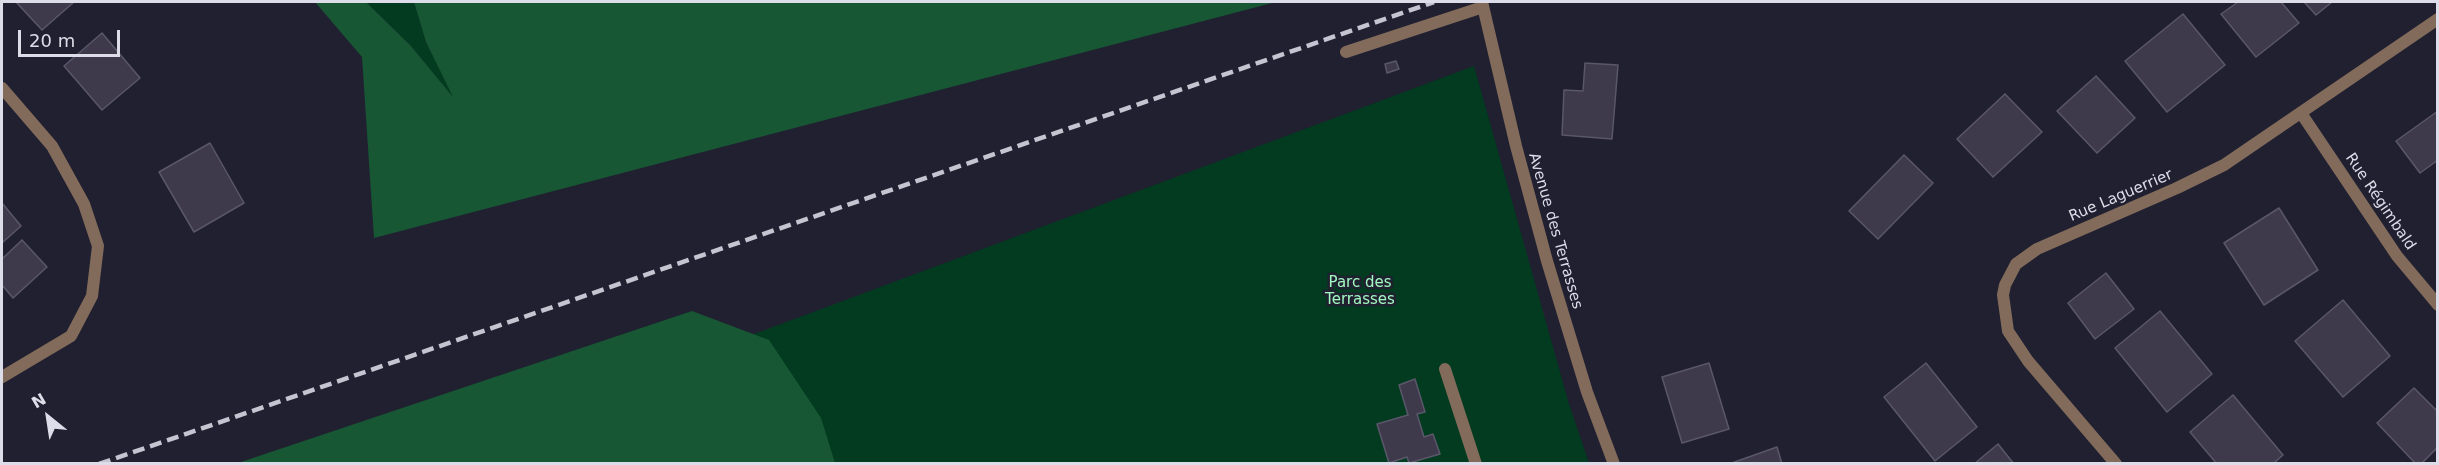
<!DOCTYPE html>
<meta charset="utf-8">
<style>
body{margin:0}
#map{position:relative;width:2439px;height:465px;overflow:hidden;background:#202031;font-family:"DejaVu Sans",sans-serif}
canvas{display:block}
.frame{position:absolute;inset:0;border:3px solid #dcdde8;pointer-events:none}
.north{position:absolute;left:18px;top:387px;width:60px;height:60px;-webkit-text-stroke:4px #202031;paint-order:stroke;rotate:330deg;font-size:16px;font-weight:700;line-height:24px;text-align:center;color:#dcdde8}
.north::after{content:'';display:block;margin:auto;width:21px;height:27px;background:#dcdde8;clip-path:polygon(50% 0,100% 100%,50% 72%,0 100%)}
.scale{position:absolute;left:18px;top:30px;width:102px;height:27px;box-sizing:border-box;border:3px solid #dcdde8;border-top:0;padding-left:8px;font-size:18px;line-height:21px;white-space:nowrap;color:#dcdde8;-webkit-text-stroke:4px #202031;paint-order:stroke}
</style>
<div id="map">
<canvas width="2439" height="465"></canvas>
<div class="frame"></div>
<div class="north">N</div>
<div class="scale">20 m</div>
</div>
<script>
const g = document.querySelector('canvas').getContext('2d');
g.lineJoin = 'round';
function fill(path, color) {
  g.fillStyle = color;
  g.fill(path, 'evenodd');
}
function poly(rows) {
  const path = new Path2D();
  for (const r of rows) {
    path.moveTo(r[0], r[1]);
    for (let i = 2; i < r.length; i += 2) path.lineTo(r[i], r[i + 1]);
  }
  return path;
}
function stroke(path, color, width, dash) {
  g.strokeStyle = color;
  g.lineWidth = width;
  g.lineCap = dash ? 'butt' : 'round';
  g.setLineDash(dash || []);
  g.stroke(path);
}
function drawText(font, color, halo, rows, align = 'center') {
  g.font = font + ' "DejaVu Sans",sans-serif';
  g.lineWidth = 5;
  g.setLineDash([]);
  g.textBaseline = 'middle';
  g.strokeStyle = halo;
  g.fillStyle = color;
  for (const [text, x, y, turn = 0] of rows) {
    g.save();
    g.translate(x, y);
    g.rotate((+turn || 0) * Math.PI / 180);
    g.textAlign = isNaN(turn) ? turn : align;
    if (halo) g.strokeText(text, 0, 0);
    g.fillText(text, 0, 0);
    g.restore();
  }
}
const green = poly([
 [366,2,414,2,426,42,455,100,411,46],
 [1474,66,1569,404,1589,463,405,464]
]);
const forest = poly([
 [315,2,366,2,411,46,453,97,426,42,414,2,1276,2,374,238,362,57],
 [692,311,769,340,821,418,835,463,238,463]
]);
const building = poly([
 [16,2,74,2,42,30,16,2],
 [2238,2,2281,2,2299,23,2256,57,2221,14,2238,2],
 [2304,2,2332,2,2316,15,2304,2],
 [2183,14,2225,65,2167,112,2125,61,2183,14],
 [102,33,140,78,102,110,64,66,102,33],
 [1396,61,1399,69,1387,73,1385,64,1396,61],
 [1585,63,1618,65,1612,139,1562,135,1564,90,1583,91,1585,63],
 [2096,76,2135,118,2097,153,2057,111,2096,76],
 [2005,94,2042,132,1993,177,1957,139,2005,94],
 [2438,111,2438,160,2420,173,2396,141,2438,111],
 [210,143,244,203,194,232,159,172,210,143],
 [1904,155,1933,183,1878,239,1849,211,1904,155],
 [2,203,21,226,2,243,2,203],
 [2279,208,2318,270,2264,305,2224,243,2279,208],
 [22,240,47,267,13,298,2,285,2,259,22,240],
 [2106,273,2134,309,2095,339,2068,303,2106,273],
 [2343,300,2390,356,2343,397,2295,341,2343,300],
 [2160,311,2212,374,2167,412,2115,348,2160,311],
 [1709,363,1729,429,1682,443,1662,377,1709,363],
 [1926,363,1977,427,1935,461,1884,397,1926,363],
 [1415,379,1425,412,1417,414,1424,437,1433,434,1440,454,1409,463,1407,457,1389,463,1377,424,1408,415,1399,385,1415,379],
 [2414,388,2438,412,2438,447,2421,464,2416,464,2377,423,2414,388],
 [2233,395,2283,455,2273,464,2217,464,2190,432,2233,395],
 [1998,444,2014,464,1974,464,1998,444],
 [1777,447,1782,464,1729,464,1777,447]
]);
const service = poly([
 [1346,52,1483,7],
 [1445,369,1476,464]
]);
const minor = poly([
 [2,88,52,146,84,204,98,246,92,296,71,336,2,377],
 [2301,113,2397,256,2438,305],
 [2116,464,2028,361,2008,331,2003,295,2005,285,2016,264,2037,249,2177,188,2224,165,2438,19]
]);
const tertiary = poly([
 [1482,2,1516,146,1547,261,1587,392,1614,464]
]);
const rail = poly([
 [99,464,1434,2]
]);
const streetNames = [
 ["Rue Laguerrier",2121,196,-23],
 ["Rue Régimbald",2380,202,56],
 ["Avenue des Terrasses",1555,231,74]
];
const parkNames = [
 ["Parc des",1360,283],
 ["Terrasses",1360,300]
];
fill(green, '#023b1f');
fill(forest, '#185734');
fill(building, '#3e3a4c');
stroke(building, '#5b576a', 1.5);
stroke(service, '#826b5a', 12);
stroke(minor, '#826b5a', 12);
stroke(tertiary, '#826b5a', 12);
stroke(rail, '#c4c5d1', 4.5, [12, 6]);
drawText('15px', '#dcdde8', '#202031', streetNames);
drawText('15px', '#a1f8c0', '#202031', parkNames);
</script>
